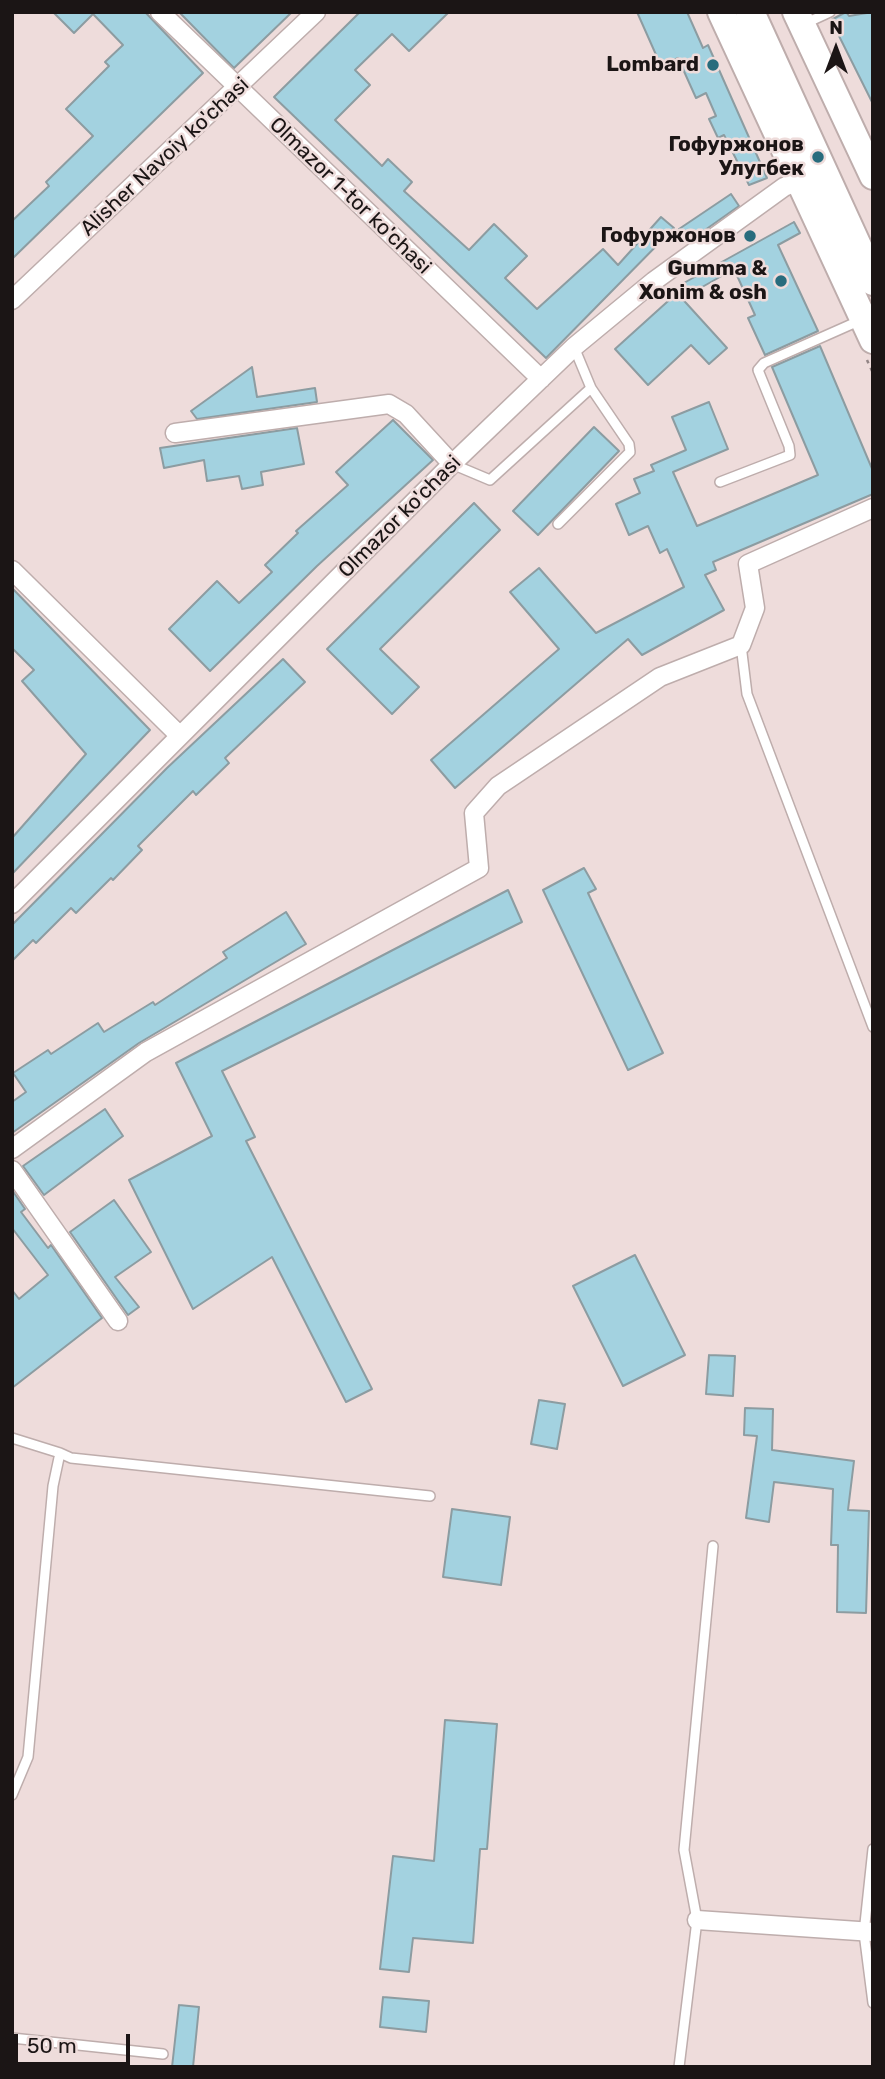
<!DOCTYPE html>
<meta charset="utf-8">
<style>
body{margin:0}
#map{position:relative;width:885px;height:2079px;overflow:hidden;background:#eedcdb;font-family:Rubik,sans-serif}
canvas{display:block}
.frame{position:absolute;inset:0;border:14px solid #1b1515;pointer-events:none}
.north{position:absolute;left:801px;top:14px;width:70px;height:70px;-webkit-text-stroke:5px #eedcdb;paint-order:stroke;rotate:0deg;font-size:19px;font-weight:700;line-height:28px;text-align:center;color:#1b1515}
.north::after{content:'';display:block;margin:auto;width:24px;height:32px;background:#1b1515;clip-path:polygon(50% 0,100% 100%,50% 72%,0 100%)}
.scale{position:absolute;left:14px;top:2034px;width:116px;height:32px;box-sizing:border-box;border:4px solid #1b1515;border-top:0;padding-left:9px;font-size:21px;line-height:24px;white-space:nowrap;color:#1b1515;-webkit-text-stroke:5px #eedcdb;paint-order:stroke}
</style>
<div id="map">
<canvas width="885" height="2079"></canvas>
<div class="frame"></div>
<div class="north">N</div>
<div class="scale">50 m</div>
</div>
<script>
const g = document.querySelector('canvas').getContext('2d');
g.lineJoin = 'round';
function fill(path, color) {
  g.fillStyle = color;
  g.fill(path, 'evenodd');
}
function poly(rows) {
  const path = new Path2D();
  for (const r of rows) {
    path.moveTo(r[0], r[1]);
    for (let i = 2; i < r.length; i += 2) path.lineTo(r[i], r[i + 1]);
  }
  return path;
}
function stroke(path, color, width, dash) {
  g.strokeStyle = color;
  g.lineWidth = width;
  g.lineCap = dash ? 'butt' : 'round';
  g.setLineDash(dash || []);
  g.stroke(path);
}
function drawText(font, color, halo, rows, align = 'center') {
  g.font = font + ' Rubik,sans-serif';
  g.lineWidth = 5;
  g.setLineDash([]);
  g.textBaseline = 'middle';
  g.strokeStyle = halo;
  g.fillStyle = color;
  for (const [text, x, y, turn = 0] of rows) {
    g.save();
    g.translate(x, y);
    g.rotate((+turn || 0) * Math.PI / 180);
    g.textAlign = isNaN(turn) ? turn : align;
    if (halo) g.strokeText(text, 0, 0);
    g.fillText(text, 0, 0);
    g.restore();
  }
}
const building = poly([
 [53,12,145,12,203,73,12,259,12,221,49,186,46,182,93,136,66,109,109,66,105,62,123,45,93,14,74,33,53,12],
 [179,12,292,12,234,68,179,12],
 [360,12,449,12,409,51,392,34,355,70,370,85,335,120,382,166,388,159,412,182,404,191,469,250,494,224,527,256,505,278,537,309,603,249,618,265,661,217,674,228,546,358,274,97,360,12],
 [637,12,687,12,703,48,708,45,767,178,749,185,724,135,718,138,709,119,716,116,706,93,696,98,678,58,661,66,637,12],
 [846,12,849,16,873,12,873,104,831,20,846,12],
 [731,194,739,206,688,242,679,229,731,194],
 [794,222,800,233,778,245,818,331,765,355,748,318,755,315,734,269,688,295,682,284,794,222],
 [677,293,727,348,709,364,691,345,648,385,615,349,677,293],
 [820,346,873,471,873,494,713,562,716,570,705,575,724,610,642,655,628,639,455,788,431,760,559,649,510,592,539,568,596,633,684,587,667,549,660,553,648,526,629,535,616,504,640,493,634,479,654,471,651,465,686,450,672,417,709,402,728,449,673,472,697,526,818,475,772,367,820,346],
 [252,367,257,397,315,388,317,402,197,419,191,411,252,367],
 [393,420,433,460,317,566,210,671,169,629,217,581,239,603,272,572,265,565,298,533,296,531,348,485,336,472,393,420],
 [594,427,619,451,538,535,513,511,594,427],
 [297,428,304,464,261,472,263,485,242,489,239,476,207,481,204,460,164,468,160,448,297,428],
 [474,503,500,530,380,649,419,687,392,714,327,649,474,503],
 [12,588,150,730,12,874,12,838,86,754,22,681,34,670,12,648,12,588],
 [283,659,305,682,225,758,229,763,196,795,193,791,138,846,142,850,113,880,111,878,76,913,71,908,36,943,33,940,12,961,12,925,167,768,283,659],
 [584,868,596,889,588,893,663,1053,628,1070,543,890,584,868],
 [508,890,522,922,222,1071,255,1137,246,1141,372,1389,346,1402,272,1257,193,1309,129,1180,212,1136,176,1063,508,890],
 [286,912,306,944,139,1043,12,1133,12,1102,26,1092,13,1073,48,1050,51,1054,98,1023,104,1032,153,1002,155,1005,227,958,223,952,286,912],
 [105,1109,123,1136,44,1195,23,1166,105,1109],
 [12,1190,25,1209,21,1212,48,1248,51,1245,102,1318,12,1388,12,1290,19,1299,48,1275,12,1228,12,1190],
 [114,1200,151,1252,115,1277,139,1307,128,1315,70,1232,114,1200],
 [635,1255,685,1355,623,1386,573,1286,635,1255],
 [709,1355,735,1356,733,1396,706,1394,709,1355],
 [539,1400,565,1404,557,1449,531,1444,539,1400],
 [745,1408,773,1409,772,1450,854,1461,848,1510,869,1511,866,1613,837,1612,838,1545,831,1545,833,1489,774,1482,769,1522,746,1518,757,1436,744,1435,745,1408],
 [452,1509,510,1517,501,1585,443,1577,452,1509],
 [445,1720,497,1724,487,1849,480,1849,473,1943,413,1938,409,1972,380,1969,393,1856,434,1861,445,1720],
 [383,1997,429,2001,426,2032,380,2027,383,1997],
 [179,2005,199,2007,193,2067,172,2067,179,2005]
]);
const path = poly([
 [867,360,873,373]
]);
const lane = poly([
 [804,24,830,12],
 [452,464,490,480,591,388,574,347],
 [720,482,790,455,789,446,758,370,764,363,861,320],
 [558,524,630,452,629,444,591,388],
 [741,645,747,694,873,1027],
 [12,1438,60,1453],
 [12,1795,28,1757,53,1486,60,1453,71,1458,430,1496],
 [873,1849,864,1933,873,2003],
 [12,2038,163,2054],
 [679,2067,697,1920,684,1850,713,1546]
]);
const street = poly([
 [160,12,541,379],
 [12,300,316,12],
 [175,433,389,404,406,414,452,464],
 [12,570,180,736],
 [12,904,452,464,574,347,654,281,784,187,808,177],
 [12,1149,146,1052,479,868,474,813,498,786,660,677,741,645,755,608,748,564,873,508],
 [12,1170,118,1321],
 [697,1920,873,1932]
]);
const secondary = poly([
 [721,12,873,340],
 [796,12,873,176]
]);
const primary = poly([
 [750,12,873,281]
]);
const markers = [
 [713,65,7,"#286c7d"],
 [818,157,7,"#286c7d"],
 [750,236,7,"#286c7d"],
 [781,281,7,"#286c7d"]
];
const poiNames = [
 ["Lombard",699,65],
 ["Гофуржонов",804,145],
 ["Улугбек",804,169],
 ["Гофуржонов",736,236],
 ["Gumma &",767,269],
 ["Xonim & osh",767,293]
];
const streetNames = [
 ["Alisher Navoiy ko'chasi",165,157,-43],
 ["Olmazor 1-tor ko'chasi",350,196,44],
 ["Olmazor ko'chasi",400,517,-45]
];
fill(building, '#a3d2e0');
stroke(building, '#8c9ca1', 2);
stroke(lane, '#beadac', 12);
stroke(street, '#beadac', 21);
stroke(secondary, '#beadac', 30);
stroke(primary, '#beadac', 32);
stroke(path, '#928585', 2.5, [3.5, 5]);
stroke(lane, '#fff', 9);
stroke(street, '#fff', 18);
stroke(secondary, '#fff', 26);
stroke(primary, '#fff', 28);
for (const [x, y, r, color] of markers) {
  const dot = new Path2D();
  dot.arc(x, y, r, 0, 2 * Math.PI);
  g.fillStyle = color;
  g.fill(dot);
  stroke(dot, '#eedcdb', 2.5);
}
drawText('bold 21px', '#1b1515', '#eedcdb', poiNames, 'right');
drawText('21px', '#1b1515', '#eedcdb', streetNames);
</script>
